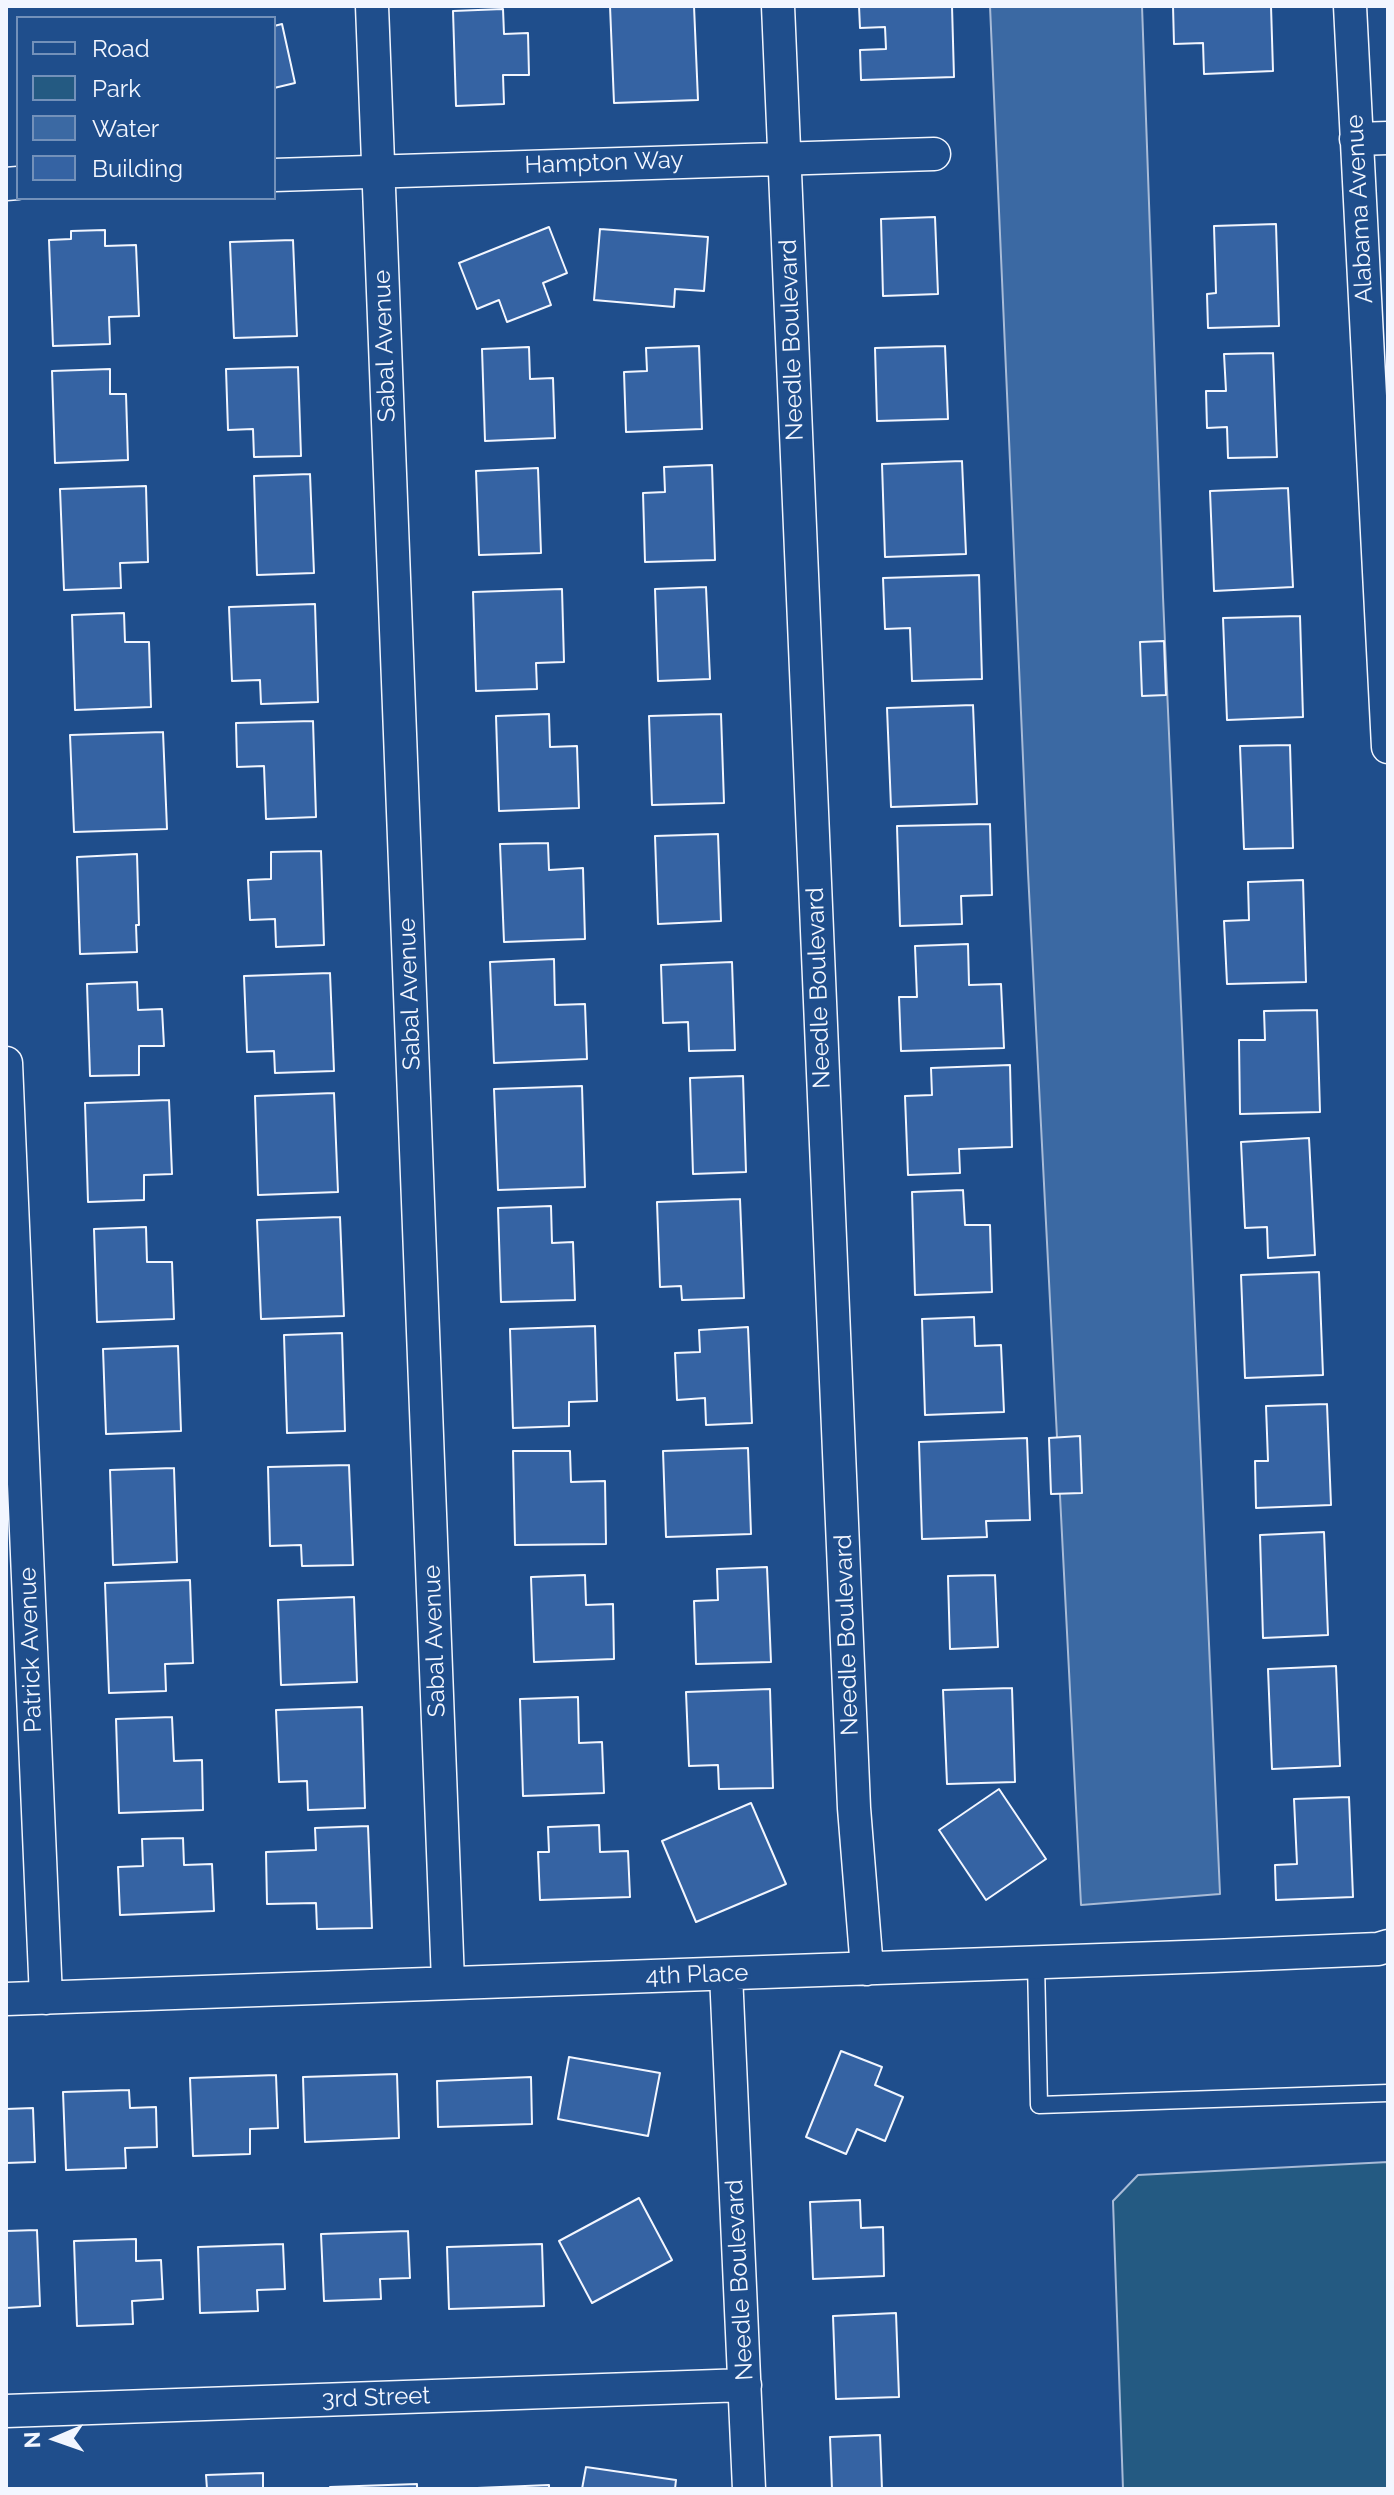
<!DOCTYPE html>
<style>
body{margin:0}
#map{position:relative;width:1394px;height:2495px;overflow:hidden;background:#1f4e8c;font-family:Raleway,sans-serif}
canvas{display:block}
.frame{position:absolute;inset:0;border:8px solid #f2f6ff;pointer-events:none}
.legend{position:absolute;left:16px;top:16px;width:260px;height:184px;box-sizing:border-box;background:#1f4e8c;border:2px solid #7391ba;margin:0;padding:10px 14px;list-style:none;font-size:24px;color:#f2f6ff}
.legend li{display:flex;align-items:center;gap:16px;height:40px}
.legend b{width:40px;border:2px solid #7391ba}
.north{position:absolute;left:16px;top:2399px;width:80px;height:80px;-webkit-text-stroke:6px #1f4e8c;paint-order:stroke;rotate:268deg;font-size:22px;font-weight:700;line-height:32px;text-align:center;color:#f2f6ff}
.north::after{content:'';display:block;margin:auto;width:28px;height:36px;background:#f2f6ff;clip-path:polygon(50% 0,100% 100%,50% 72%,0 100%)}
</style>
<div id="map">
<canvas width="1394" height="2495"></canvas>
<div class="frame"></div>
<ul class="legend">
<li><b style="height:10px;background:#1f4e8c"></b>Road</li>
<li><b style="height:22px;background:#245a82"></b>Park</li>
<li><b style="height:22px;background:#3b69a3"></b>Water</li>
<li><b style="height:22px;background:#3563a3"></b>Building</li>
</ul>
<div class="north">N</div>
</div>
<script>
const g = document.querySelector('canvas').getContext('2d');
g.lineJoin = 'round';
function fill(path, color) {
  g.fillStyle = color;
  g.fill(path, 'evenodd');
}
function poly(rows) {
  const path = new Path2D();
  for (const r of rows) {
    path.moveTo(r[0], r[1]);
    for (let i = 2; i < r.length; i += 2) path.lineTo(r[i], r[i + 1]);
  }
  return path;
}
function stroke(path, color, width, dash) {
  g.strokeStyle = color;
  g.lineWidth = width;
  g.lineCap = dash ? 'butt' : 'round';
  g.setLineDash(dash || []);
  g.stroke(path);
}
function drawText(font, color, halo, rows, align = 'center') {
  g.font = font + ' Raleway,sans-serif';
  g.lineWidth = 6;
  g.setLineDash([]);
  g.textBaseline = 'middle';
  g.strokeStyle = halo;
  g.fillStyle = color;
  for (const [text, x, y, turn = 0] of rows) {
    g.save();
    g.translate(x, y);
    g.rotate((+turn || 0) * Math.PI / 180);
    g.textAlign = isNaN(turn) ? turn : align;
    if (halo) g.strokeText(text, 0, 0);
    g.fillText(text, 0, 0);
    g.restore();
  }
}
const green = poly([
 [1388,2162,1388,2489,1123,2489,1113,2201,1138,2175,1388,2162]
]);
const water = poly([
 [990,6,1142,6,1163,597,1220,1894,1081,1905,1028,872,990,6]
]);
const building = poly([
 [610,6,694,6,698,100,614,103,610,6],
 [859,6,952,6,954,77,861,80,860,50,886,49,885,27,860,28,859,6],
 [1173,6,1271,6,1273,71,1204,74,1203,43,1174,44,1173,6],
 [503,9,504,34,528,33,529,75,503,75,504,104,456,106,453,11,503,9],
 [282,24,295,83,274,88,274,26,282,24],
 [935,217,938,294,883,296,881,219,935,217],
 [1276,224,1279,326,1208,328,1207,294,1216,293,1214,226,1276,224],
 [549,227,567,273,543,283,551,305,507,322,499,300,477,309,459,263,549,227],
 [600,229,708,237,704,291,675,289,674,307,594,300,600,229],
 [105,230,105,246,136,245,139,316,109,317,110,344,53,346,49,240,71,239,71,231,105,230],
 [293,240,297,336,234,338,230,242,293,240],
 [699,346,702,429,626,432,624,372,647,371,646,348,699,346],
 [945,346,948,419,877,421,875,348,945,346],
 [529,347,530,379,553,378,555,438,485,441,482,349,529,347],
 [1273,353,1277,457,1228,458,1227,427,1207,428,1206,391,1226,391,1224,354,1273,353],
 [298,367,301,456,254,457,253,429,228,430,226,369,298,367],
 [110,369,110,394,126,394,128,460,55,463,52,371,110,369],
 [962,461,966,554,885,557,882,464,962,461],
 [712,465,715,560,645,562,643,493,665,492,664,467,712,465],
 [538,468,541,553,479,555,476,471,538,468],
 [310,474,314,573,257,575,254,476,310,474],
 [146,486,148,562,120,563,121,588,64,590,60,489,146,486],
 [1288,488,1293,587,1214,591,1210,491,1288,488],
 [979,575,982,679,912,681,910,628,885,629,883,578,979,575],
 [706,587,710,679,658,681,655,589,706,587],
 [562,589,564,662,536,663,537,689,476,691,473,592,562,589],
 [315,604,318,702,261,704,260,680,232,681,229,607,315,604],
 [124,613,125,642,149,642,151,707,75,710,72,615,124,613],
 [1300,616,1303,717,1227,720,1223,618,1300,616],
 [1164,641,1166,695,1142,696,1140,642,1164,641],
 [973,705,977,804,891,807,887,708,973,705],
 [549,714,550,747,577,746,579,808,499,811,496,716,549,714],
 [721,714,724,803,652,805,649,716,721,714],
 [313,721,316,817,266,819,264,766,237,767,236,723,313,721],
 [163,732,167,829,74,832,70,735,163,732],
 [1290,745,1293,848,1244,849,1240,746,1290,745],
 [990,824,992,895,961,896,962,924,900,926,897,826,990,824],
 [718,834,721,921,658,924,655,836,718,834],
 [548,843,549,870,583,868,585,939,504,942,500,844,548,843],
 [321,851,324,945,276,947,275,919,250,920,248,880,271,879,271,852,321,851],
 [137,854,139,925,136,925,137,952,80,954,77,857,137,854],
 [1303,880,1306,982,1227,984,1224,921,1249,920,1248,882,1303,880],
 [968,944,969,985,1001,984,1004,1048,901,1051,899,997,917,997,915,946,968,944],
 [554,959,555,1005,585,1004,587,1059,494,1063,490,962,554,959],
 [732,962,735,1050,689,1051,688,1022,663,1023,661,965,732,962],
 [330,973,334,1071,275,1073,274,1051,247,1052,244,976,330,973],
 [137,982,138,1010,162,1009,164,1046,139,1046,139,1075,90,1076,87,984,137,982],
 [1317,1010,1320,1112,1240,1114,1239,1040,1265,1040,1264,1011,1317,1010],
 [1010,1065,1012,1147,959,1149,960,1173,908,1175,905,1096,932,1095,931,1068,1010,1065],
 [743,1076,746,1172,693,1174,690,1078,743,1076],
 [582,1086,585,1187,498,1190,494,1089,582,1086],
 [334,1093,338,1192,258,1195,255,1096,334,1093],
 [169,1100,172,1174,144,1175,144,1200,88,1202,85,1103,169,1100],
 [1309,1138,1315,1255,1268,1258,1267,1227,1245,1228,1241,1142,1309,1138],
 [963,1190,965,1225,990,1225,992,1292,915,1295,912,1192,963,1190],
 [740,1199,744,1298,682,1300,681,1286,660,1287,657,1202,740,1199],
 [551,1206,552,1243,573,1242,575,1300,501,1302,498,1208,551,1206],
 [340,1217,344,1316,261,1319,257,1220,340,1217],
 [146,1227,147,1262,172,1262,174,1319,97,1322,94,1229,146,1227],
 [1319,1272,1323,1375,1245,1378,1241,1275,1319,1272],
 [974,1317,975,1346,1001,1345,1004,1412,925,1415,922,1319,974,1317],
 [595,1326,597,1401,569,1402,569,1426,513,1428,510,1329,595,1326],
 [748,1327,752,1423,706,1425,705,1398,677,1400,675,1353,700,1352,699,1330,748,1327],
 [342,1333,345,1431,287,1433,284,1335,342,1333],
 [178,1346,181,1431,106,1434,103,1349,178,1346],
 [1327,1404,1331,1505,1256,1508,1255,1461,1268,1461,1266,1406,1327,1404],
 [1080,1436,1082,1493,1051,1494,1049,1438,1080,1436],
 [1027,1438,1030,1520,986,1521,987,1537,922,1539,919,1442,1027,1438],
 [748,1448,751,1534,666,1537,663,1451,748,1448],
 [513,1451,570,1451,571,1482,605,1481,606,1544,515,1545,513,1451],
 [349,1465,353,1565,302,1566,301,1545,270,1546,268,1467,349,1465],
 [174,1468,177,1562,113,1565,110,1470,174,1468],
 [1324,1532,1328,1635,1263,1638,1260,1535,1324,1532],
 [767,1567,771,1662,696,1664,694,1601,718,1600,717,1569,767,1567],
 [585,1575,586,1605,613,1604,614,1659,534,1662,531,1577,585,1575],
 [995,1575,998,1647,950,1649,948,1576,995,1575],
 [190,1580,193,1663,165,1664,166,1691,109,1693,105,1583,190,1580],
 [354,1597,357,1682,281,1685,278,1600,354,1597],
 [1336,1666,1340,1766,1272,1769,1268,1669,1336,1666],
 [1012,1688,1015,1782,947,1784,943,1690,1012,1688],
 [770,1689,773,1788,719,1789,718,1765,689,1766,686,1692,770,1689],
 [578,1697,579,1743,602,1742,604,1793,523,1796,520,1699,578,1697],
 [362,1707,365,1808,308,1810,307,1781,279,1782,276,1710,362,1707],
 [172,1717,174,1761,202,1760,203,1810,119,1813,116,1719,172,1717],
 [999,1789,1046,1859,986,1900,939,1830,999,1789],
 [1349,1797,1353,1897,1276,1900,1275,1865,1297,1864,1294,1799,1349,1797],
 [751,1803,786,1884,696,1922,662,1841,751,1803],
 [599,1825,600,1852,628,1851,630,1897,540,1900,538,1852,549,1852,548,1827,599,1825],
 [368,1826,372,1928,317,1929,316,1903,267,1904,266,1852,316,1850,315,1828,368,1826],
 [183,1838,184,1865,212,1864,214,1911,120,1915,118,1867,143,1866,142,1839,183,1838],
 [841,2051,882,2067,875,2085,903,2097,885,2141,857,2129,846,2154,806,2137,841,2051],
 [569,2057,660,2073,648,2136,558,2119,569,2057],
 [397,2074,399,2138,305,2142,303,2077,397,2074],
 [276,2075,278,2128,250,2129,250,2154,193,2156,190,2078,276,2075],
 [531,2077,532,2124,438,2127,437,2081,531,2077],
 [129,2090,130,2108,156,2107,157,2147,125,2148,126,2168,66,2170,63,2092,129,2090],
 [33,2108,35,2162,6,2163,6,2109,33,2108],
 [639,2198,672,2260,592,2303,559,2241,639,2198],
 [860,2200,861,2228,883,2227,884,2276,813,2279,810,2202,860,2200],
 [37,2230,40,2306,6,2308,6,2231,37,2230],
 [408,2231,410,2278,380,2279,381,2299,324,2301,321,2234,408,2231],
 [136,2239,136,2261,161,2260,163,2299,132,2301,133,2324,77,2326,74,2241,136,2239],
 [283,2244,285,2289,257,2290,258,2311,200,2313,198,2247,283,2244],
 [542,2244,544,2306,449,2309,447,2247,542,2244],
 [896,2313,899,2397,836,2399,833,2316,896,2313],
 [880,2435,882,2489,832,2489,830,2437,880,2435],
 [586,2467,676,2480,675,2489,582,2489,586,2467],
 [263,2473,263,2489,207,2489,206,2475,263,2473],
 [417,2484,417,2489,330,2489,330,2487,417,2484],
 [549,2485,549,2489,453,2489,549,2485]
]);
const lane = poly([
 [1036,1962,1039,2105,1388,2093]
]);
const street = poly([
 [372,6,448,1981],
 [778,6,854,1808,867,1969],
 [1350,6,1388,747],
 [1356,139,1388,138],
 [274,175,934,154],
 [6,184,18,183],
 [6,1063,46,1998],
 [726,1974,749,2489],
 [6,1999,1213,1956,1378,1949,1388,1946],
 [6,2411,745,2385]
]);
const streetNames = [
 ["Hampton Way",604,163,-2],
 ["Alabama Avenue",1360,209,-93],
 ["Needle Boulevard",792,340,-92],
 ["Sabal Avenue",385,346,-92],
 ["Needle Boulevard",819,988,-92],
 ["Sabal Avenue",410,994,-92],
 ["Needle Boulevard",847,1635,-92],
 ["Sabal Avenue",435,1641,-92],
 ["Patrick Avenue",31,1650,-92],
 ["4th Place",697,1975,-2],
 ["Needle Boulevard",740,2280,-93],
 ["3rd Street",376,2398,-2]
];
fill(green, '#245a82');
stroke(green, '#a8bbd7', 2);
fill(water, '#3b69a3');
stroke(water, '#a8bbd7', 2);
fill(building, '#3563a3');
stroke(building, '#f2f6ff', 2);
stroke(lane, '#f2f6ff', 19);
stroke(street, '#f2f6ff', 35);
stroke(lane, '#1f4e8c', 16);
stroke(street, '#1f4e8c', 32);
drawText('24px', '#f2f6ff', '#1f4e8c', streetNames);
</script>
